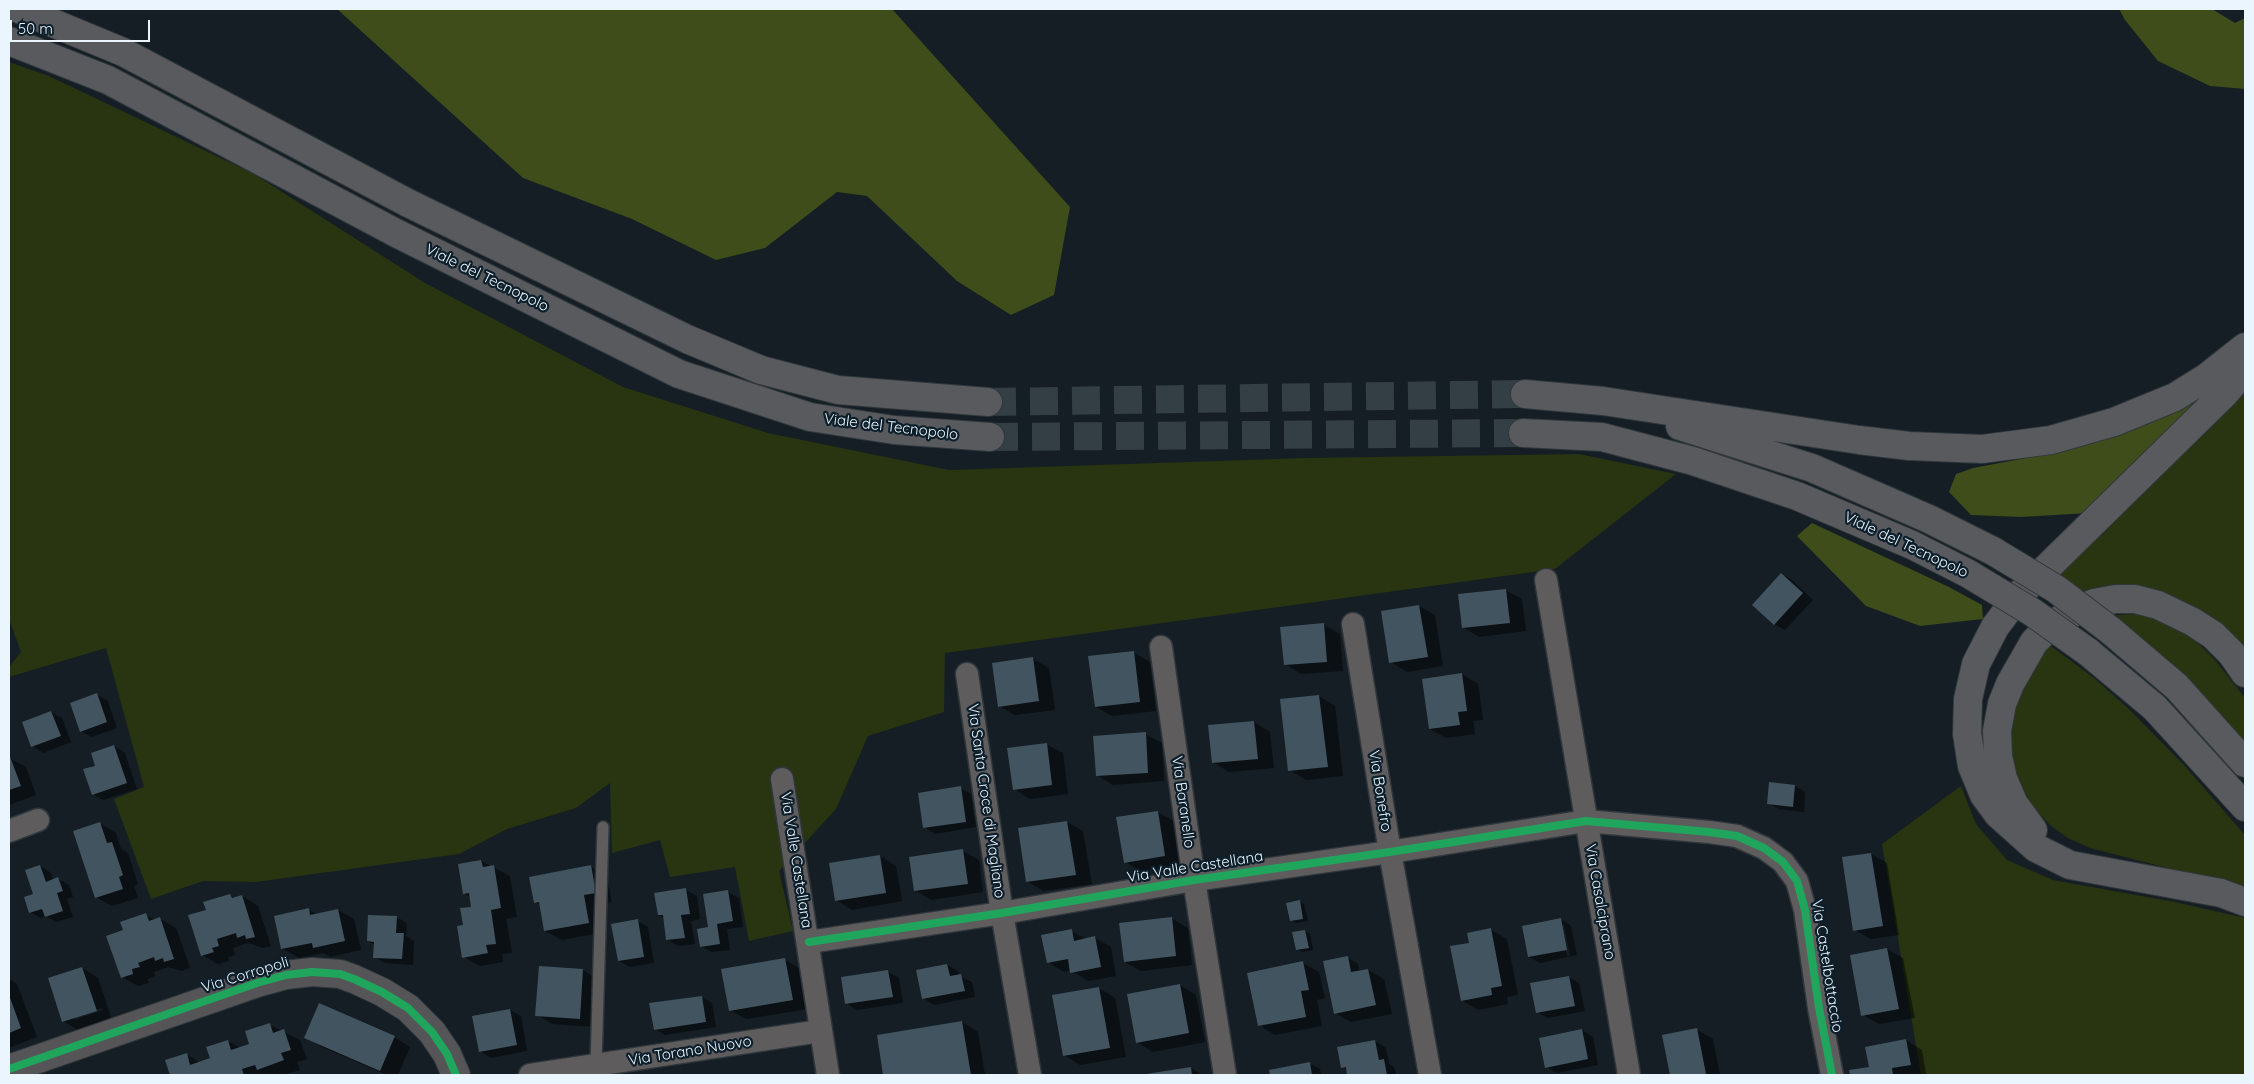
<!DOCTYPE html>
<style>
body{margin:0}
#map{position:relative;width:2254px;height:1084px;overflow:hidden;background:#141e24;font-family:Quicksand,sans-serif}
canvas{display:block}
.frame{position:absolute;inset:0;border:10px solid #eaf5fe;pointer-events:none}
.scale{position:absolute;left:10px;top:20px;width:140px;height:22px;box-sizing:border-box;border:2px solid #eaf5fe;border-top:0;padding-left:6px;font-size:15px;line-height:18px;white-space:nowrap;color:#eaf5fe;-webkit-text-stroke:4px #0d1f2b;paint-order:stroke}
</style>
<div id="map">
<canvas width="2254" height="1084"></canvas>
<div class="frame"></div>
<div class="scale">50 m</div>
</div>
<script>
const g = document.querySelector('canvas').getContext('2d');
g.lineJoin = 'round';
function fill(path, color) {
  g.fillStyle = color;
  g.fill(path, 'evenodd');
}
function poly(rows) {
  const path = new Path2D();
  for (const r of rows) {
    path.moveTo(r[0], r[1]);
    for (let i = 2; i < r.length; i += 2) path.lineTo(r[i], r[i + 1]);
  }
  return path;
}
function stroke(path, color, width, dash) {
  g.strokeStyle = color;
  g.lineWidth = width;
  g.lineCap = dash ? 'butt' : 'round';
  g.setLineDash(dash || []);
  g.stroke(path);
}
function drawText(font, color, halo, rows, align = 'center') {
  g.font = font + ' Quicksand,sans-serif';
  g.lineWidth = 4.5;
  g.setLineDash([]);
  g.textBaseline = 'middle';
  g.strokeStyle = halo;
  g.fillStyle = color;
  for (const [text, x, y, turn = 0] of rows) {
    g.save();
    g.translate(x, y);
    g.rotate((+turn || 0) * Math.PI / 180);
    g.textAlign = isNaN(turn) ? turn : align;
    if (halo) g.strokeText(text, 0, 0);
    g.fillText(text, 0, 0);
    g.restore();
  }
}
const green = poly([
 [9,62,49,76,254,174,425,283,623,387,768,433,949,470,1306,458,1579,454,1676,474,1555,569,945,653,944,712,868,736,836,809,779,871,793,931,749,941,735,867,670,877,660,840,612,853,610,783,576,808,507,829,459,854,256,882,203,881,151,899,114,799,144,787,106,648,9,677,9,667,21,652,9,619],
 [2245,386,2245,657,2142,587,2118,584,2099,587,2086,593,2056,574],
 [2136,614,2153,617,2171,625,2197,642,2215,660,2245,698,2245,746,2176,671,2116,615],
 [2047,643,2094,678,2129,709,2184,765,2245,835,2245,888,2090,848,2068,838,2051,826,2033,807,2014,771,2008,745,2014,697],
 [1961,786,1976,824,2007,860,2053,880,2175,902,2245,918,2245,1075,1921,1075,1882,844]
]);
const forest = poly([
 [337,9,892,9,1070,207,1054,295,1011,315,957,281,867,196,837,192,765,248,716,260,632,219,523,178],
 [2119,9,2212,9,2235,23,2245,18,2245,89,2210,86,2158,61,2125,20],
 [2229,379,2089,513,2021,517,1971,515,1949,492,1956,474,1973,468,2063,451],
 [1812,523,1949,587,1982,605,1983,619,1920,626,1866,606,1797,536]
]);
const shadow = poly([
 [1782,574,1792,580,1813,600,1785,630,1774,624],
 [1505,590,1522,599,1526,631,1479,637,1463,627],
 [1419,606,1435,615,1443,666,1407,672,1391,662],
 [1324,625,1340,634,1343,671,1301,674,1285,664],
 [1133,652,1150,662,1156,711,1112,716,1096,707],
 [1033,659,1049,668,1055,710,1015,715,999,706],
 [1462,674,1478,684,1483,720,1473,721,1475,734,1446,738,1430,729],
 [97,695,108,701,117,728,92,737,81,731],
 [1319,696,1335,706,1343,776,1306,780,1290,770],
 [51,712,62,718,71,742,43,753,33,746],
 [1254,722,1270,732,1274,768,1229,772,1213,762],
 [1145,734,1162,743,1164,781,1113,785,1097,775],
 [1046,744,1063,753,1068,794,1030,799,1014,789],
 [114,746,125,753,137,789,103,800,93,794,96,766],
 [9,758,26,767,36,795,9,805],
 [1795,786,1805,792,1804,812,1779,809,1768,803],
 [960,788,971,794,976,827,935,834,924,827],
 [1157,812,1174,821,1181,865,1141,871,1125,862],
 [1067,822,1083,831,1092,884,1044,891,1028,882,1020,829],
 [99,823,116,833,121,849,128,853,138,884,134,886,138,898,112,906,96,897],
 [963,851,979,860,983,892,931,900,915,890],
 [1871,854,1887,863,1899,935,1871,939,1855,930],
 [880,856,896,866,902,901,852,910,836,900],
 [481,861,510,876,517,917,506,919,512,953,502,954,503,962,480,966,464,957,465,926,472,908,470,897,464,893],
 [40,866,51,873,53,880,58,879,69,885,73,897,67,899,73,917,56,922,46,916,41,918,30,912],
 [591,867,607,876,612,902,599,904,605,932,562,940,545,931,541,905,535,902],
 [686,890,697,896,700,919,691,921,695,944,678,946,668,940,664,918,659,915],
 [728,892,739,898,743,927,727,929,730,950,712,952,701,946],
 [230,895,235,898,242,896,258,906,271,946,263,948,248,943,233,948,235,955,228,957,229,961,218,964,202,955,207,911],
 [1299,901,1304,904,1308,921,1296,923,1291,920],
 [308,910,317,914,338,910,354,919,361,950,330,957,323,953,299,958,282,948],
 [146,915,155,920,160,919,176,928,190,968,182,971,168,967,154,972,155,976,147,979,149,983,138,986,122,977,125,931],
 [396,917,407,923,406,936,414,941,413,965,385,963,374,957,375,945,368,941],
 [1171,918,1188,928,1192,965,1141,971,1125,962],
 [1561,919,1571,926,1577,955,1540,963,1529,957],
 [1561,925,1564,925,1570,956,1567,956],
 [638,921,648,927,654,963,630,967,619,961],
 [1491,930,1507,939,1518,995,1507,997,1508,1004,1478,1010,1462,1000,1470,944],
 [1071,931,1086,939,1095,938,1111,947,1116,976,1088,981,1071,970,1064,972,1048,962],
 [1305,931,1310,934,1313,950,1302,952,1297,949],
 [1887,949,1903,958,1915,1018,1879,1024,1863,1015],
 [1348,958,1358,964,1360,972,1368,970,1384,979,1392,1014,1351,1022,1335,1013],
 [785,960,801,969,808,1009,746,1019,730,1010],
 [1303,963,1319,972,1325,998,1317,1000,1322,1026,1275,1035,1259,1025],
 [947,965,958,971,959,976,972,982,975,997,934,1005,923,998],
 [540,967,583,970,599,980,596,1027,553,1024,537,1015],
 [82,968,98,978,112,1020,80,1031,63,1021],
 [102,1008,103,1010,74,1020,74,1017],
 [888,972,899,978,903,1003,857,1010,846,1003],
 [1569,977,1579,983,1585,1011,1548,1018,1537,1012],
 [9,979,17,984,37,1037,9,1048],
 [1180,985,1196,995,1205,1042,1153,1052,1137,1042],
 [1099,988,1115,998,1126,1057,1080,1065,1064,1055],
 [702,997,712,1003,716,1027,665,1035,655,1029],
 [510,1010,521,1016,527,1051,491,1058,480,1051],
 [962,1022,978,1032,985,1075,885,1075,878,1036],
 [270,1025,300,1040,307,1059,297,1062,300,1070,283,1075,171,1075,167,1060,186,1054,201,1063,212,1059,228,1041,240,1048,251,1045],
 [1582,1030,1593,1037,1598,1065,1557,1073,1546,1067],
 [1697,1030,1713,1039,1720,1075,1671,1075,1664,1036],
 [394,1037,410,1047,398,1075,387,1075,322,1047,306,1038],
 [1906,1040,1922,1050,1926,1074,1851,1075,1851,1071,1870,1068],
 [1375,1041,1386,1048,1389,1064,1394,1067,1396,1075,1349,1075,1348,1070,1343,1067],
 [1309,1063,1320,1069,1321,1075,1271,1075,1270,1071],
 [1191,1068,1203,1075,1147,1075]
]);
const building = poly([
 [1781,573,1803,593,1774,625,1752,605],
 [1506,589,1510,623,1462,628,1458,594],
 [1419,605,1428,657,1389,663,1381,611],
 [1324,623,1327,662,1284,665,1280,627],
 [1134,651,1140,702,1095,707,1088,656],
 [1033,657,1039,701,998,707,992,663],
 [1462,673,1467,711,1458,712,1460,725,1429,729,1422,679],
 [97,693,107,722,80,732,70,703],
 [1319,695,1328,767,1288,771,1280,699],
 [51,711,61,736,31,747,22,722],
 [1254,721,1258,759,1212,763,1208,725],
 [1146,732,1148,773,1096,776,1093,736],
 [1047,743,1052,785,1013,790,1007,748],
 [114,745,127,783,92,795,83,769,95,766,91,753],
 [9,754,21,786,9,790],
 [1769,782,1795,785,1793,807,1767,804],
 [961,786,966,822,923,828,918,793],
 [1158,811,1165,856,1124,863,1116,817],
 [1067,821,1076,875,1026,882,1018,828],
 [100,822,107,843,112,842,123,875,119,877,123,889,95,898,73,831],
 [963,849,968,884,914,891,909,857],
 [1871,853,1883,926,1853,931,1842,857],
 [880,855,886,893,835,901,829,863],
 [481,860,483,867,494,865,501,908,491,910,496,944,486,945,488,953,462,958,457,926,463,925,460,908,471,907,469,893,463,894,458,864],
 [40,865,46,882,58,877,63,891,57,893,63,911,45,917,42,909,29,913,24,897,33,894,25,870],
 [591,865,596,893,584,895,589,923,544,931,539,902,534,903,529,877],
 [686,888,690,914,681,915,685,938,666,940,663,915,658,915,654,893],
 [728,890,733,921,717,924,720,944,700,947,697,929,708,927,703,894],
 [230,894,232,898,242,895,255,937,246,939,245,935,237,938,236,933,217,939,219,946,212,948,214,952,201,956,188,915,206,910,203,902],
 [1300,900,1303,919,1290,921,1286,903],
 [309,908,310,915,338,909,345,941,313,948,312,943,281,949,274,916],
 [146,913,149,921,160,917,174,959,164,962,163,958,155,961,154,957,138,963,140,967,132,969,133,974,121,978,106,936,123,930,120,922],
 [368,915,397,916,396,933,404,933,402,959,373,958,374,942,367,941],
 [1172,917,1176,956,1124,962,1119,923],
 [1561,918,1567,950,1528,957,1522,926],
 [638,919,644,957,618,961,611,924],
 [1491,928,1502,986,1491,988,1492,995,1461,1001,1450,946,1469,943,1467,933],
 [1072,929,1074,941,1095,936,1101,967,1070,973,1068,959,1047,963,1041,935],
 [1305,930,1309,948,1296,950,1292,932],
 [1887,948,1899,1009,1861,1016,1850,955],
 [1348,956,1351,972,1368,969,1376,1005,1334,1014,1323,961],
 [785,958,793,1000,729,1011,721,969],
 [1303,961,1309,990,1301,991,1306,1017,1258,1026,1247,973],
 [947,964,950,976,961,974,965,991,922,999,916,970],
 [539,966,583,969,580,1019,535,1016],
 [82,967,97,1011,62,1022,48,978],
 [888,970,893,997,845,1004,841,977],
 [1569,976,1575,1006,1536,1013,1530,983],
 [1180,984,1189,1033,1136,1043,1127,994],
 [1099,987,1110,1048,1063,1056,1052,995],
 [9,995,21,1028,9,1033],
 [702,996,706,1022,654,1030,649,1003],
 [319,1003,395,1036,380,1071,304,1038],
 [510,1009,517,1045,479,1052,472,1016],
 [962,1021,971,1075,883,1075,877,1035],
 [270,1023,273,1033,284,1029,291,1050,281,1053,284,1060,257,1070,255,1065,242,1069,244,1075,170,1075,165,1060,187,1053,190,1065,210,1058,206,1047,228,1040,231,1050,249,1044,245,1031],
 [1697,1028,1706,1074,1670,1075,1662,1035],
 [1582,1029,1588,1059,1545,1068,1539,1038],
 [1906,1039,1911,1065,1892,1068,1893,1075,1850,1075,1849,1070,1869,1067,1865,1047],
 [1375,1040,1379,1060,1384,1059,1387,1075,1347,1075,1346,1067,1341,1068,1337,1047],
 [1310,1062,1312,1075,1270,1075,1269,1070],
 [1191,1067,1192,1075,1146,1075,1146,1074]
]);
const highwayTunnel = poly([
 [988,402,1525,394],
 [990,437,1523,433]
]);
const lane = poly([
 [596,1065,603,827]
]);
const street = poly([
 [1546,580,1629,1075],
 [1353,624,1390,852,1430,1075],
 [1161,647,1194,880,1225,1075],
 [967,674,1002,913,1030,1075],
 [782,779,828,1075],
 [9,831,38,820],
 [809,942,1002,913,1194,880,1390,852,1586,821,1709,832,1737,836,1764,848,1783,862,1797,881,1805,910,1819,1008,1832,1075],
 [530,1075,820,1031]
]);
const secondary = poly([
 [9,1069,257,983,286,975,312,972,340,974,354,979,382,992,408,1008,432,1032,447,1054,456,1075]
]);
const highway = poly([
 [19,9,123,52,408,203,687,339,761,370,838,390,988,402],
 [9,41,108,80,396,233,679,374,810,417,894,430,990,437],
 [2245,370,2224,394,2019,595,1995,627,1976,664,1968,699,1967,734,1972,766,1984,795,1998,814,2036,848,2070,865,2221,893,2245,902],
 [1525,394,1603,401,1859,440,1909,446,1982,449,2051,440,2114,422,2175,397,2207,377,2245,347],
 [1680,426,1812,468,1929,519,1993,551],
 [1523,433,1602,437,1693,461,1797,496,1912,545,1967,573],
 [2110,630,2177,687,2245,763],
 [2088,652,2155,708,2245,807],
 [2033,830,2014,804,2003,779,1998,756,1997,731,2002,704,2010,684,2034,642,2051,625,2068,615,2094,603,2116,599,2135,599,2158,605,2193,622,2213,635,2232,654,2245,673]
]);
const highwayBridge = poly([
 [1993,551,2056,589,2110,630],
 [1967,573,2032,612,2088,652]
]);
const cycleway = poly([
 [809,942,1002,913,1194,880,1390,852,1586,821,1709,832,1737,836,1764,848,1783,862,1797,881,1805,910,1819,1008,1832,1075],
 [9,1069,257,983,286,975,312,972,340,974,354,979,382,992,408,1008,432,1032,447,1054,456,1075]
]);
const streetNames = [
 ["Viale del Tecnopolo",487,278,26],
 ["Viale del Tecnopolo",891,427,7],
 ["Viale del Tecnopolo",1906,545,25],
 ["Via Bonefro",1380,791,81],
 ["Via Santa Croce di Magliano",986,801,82],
 ["Via Baranello",1183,802,82],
 ["Via Valle Castellana",796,860,81],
 ["Via Valle Castellana",1195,867,-9],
 ["Via Casalciprano",1600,902,80],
 ["Via Castelbottaccio",1827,966,81],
 ["Via Corropoli",245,975,-17],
 ["Via Torano Nuovo",690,1051,-9]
];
fill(green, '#293411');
fill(forest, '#3e4d1a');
fill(shadow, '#0007');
fill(building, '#425460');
stroke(highwayTunnel, '#343e45', 28, [28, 14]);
stroke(lane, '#2f373c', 14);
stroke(street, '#2f373c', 25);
stroke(secondary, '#2f373c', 30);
stroke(highway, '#2f373c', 30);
stroke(lane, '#5e5c5d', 11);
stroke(street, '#5e5c5d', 22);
stroke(secondary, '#555557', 28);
stroke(highway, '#595a5d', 28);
stroke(highwayBridge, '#2f373c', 30, []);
stroke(highwayBridge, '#595a5d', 28);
stroke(cycleway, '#20a55d', 8);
drawText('15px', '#eaf5fe', '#0d1f2b', streetNames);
</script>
